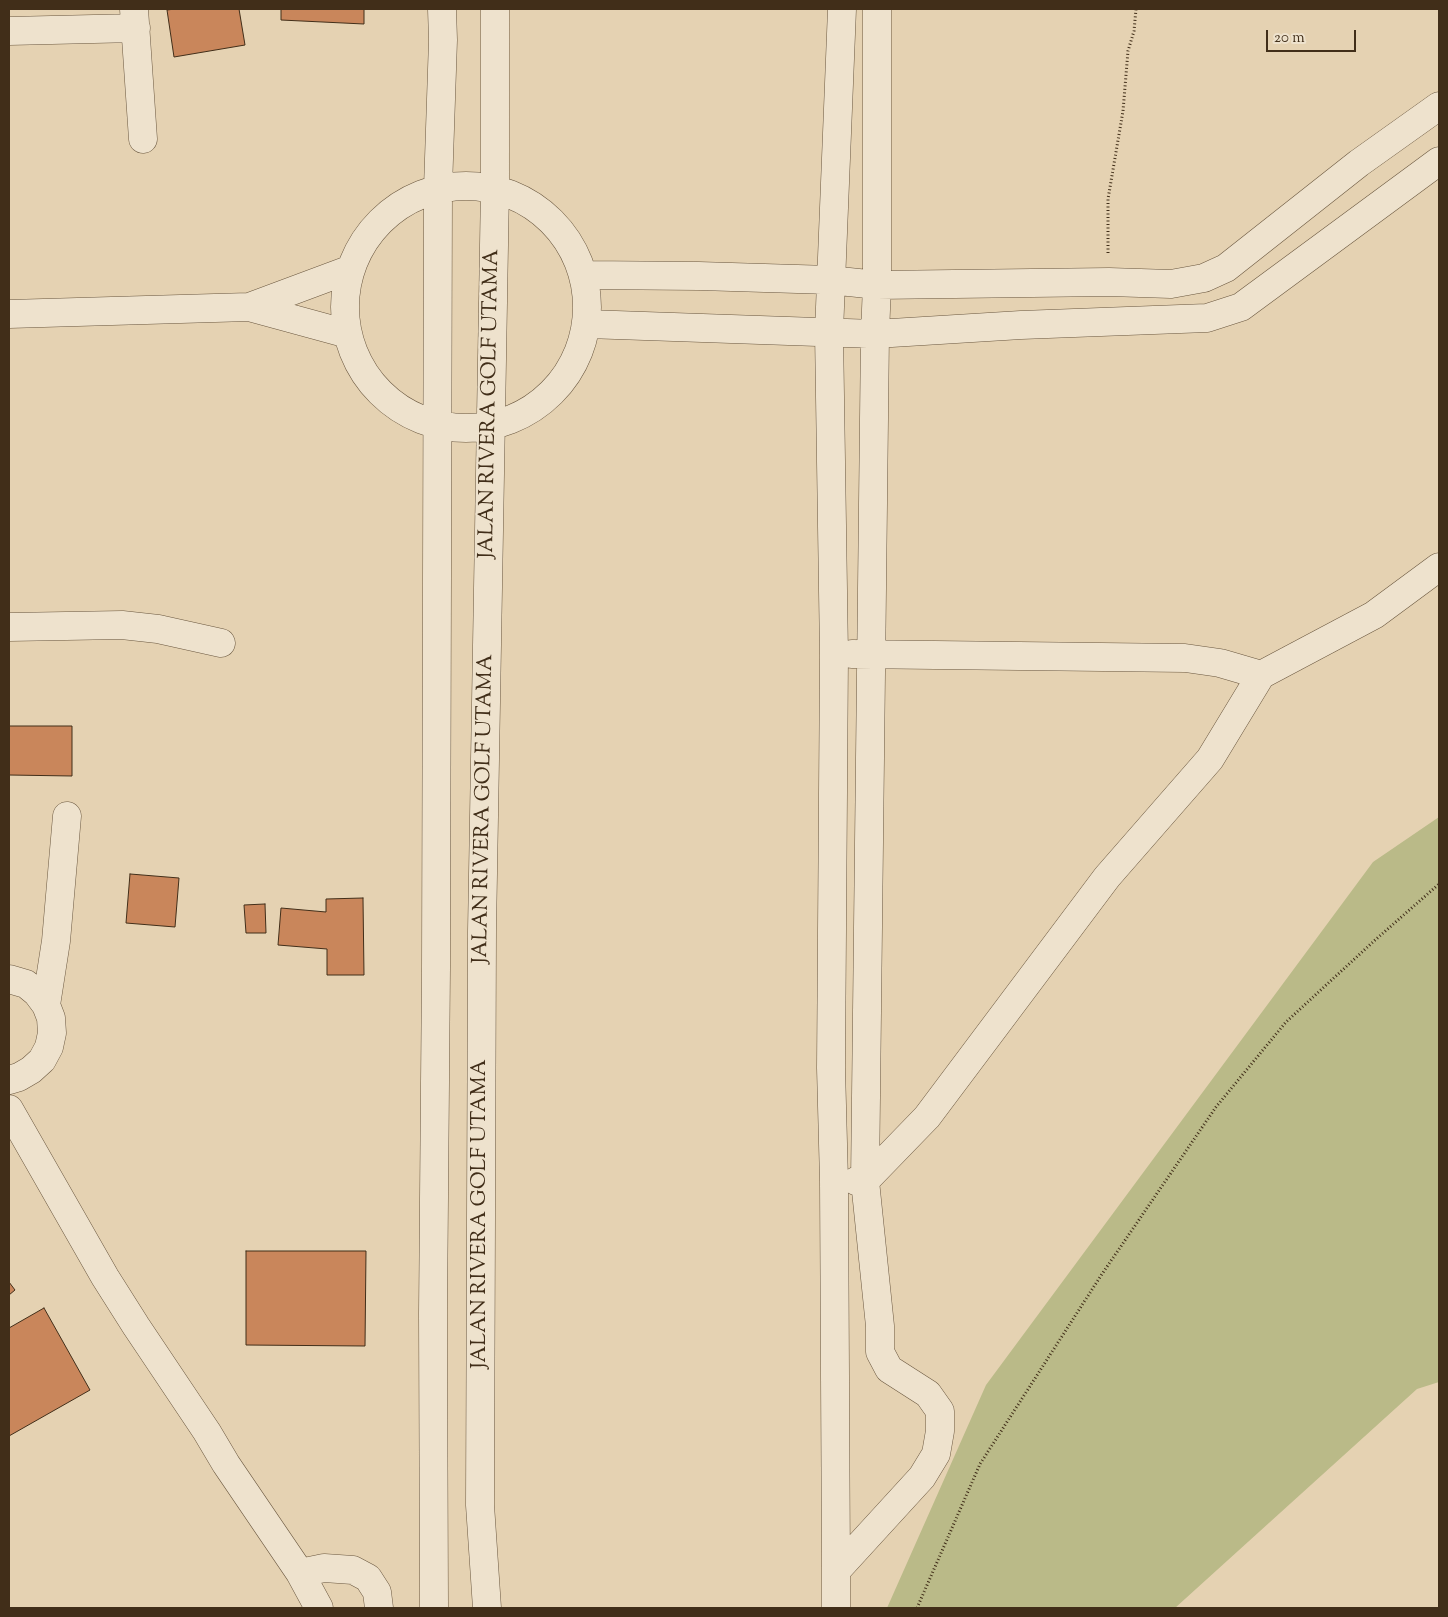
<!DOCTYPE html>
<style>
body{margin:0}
#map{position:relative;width:1448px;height:1617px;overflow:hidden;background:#e5d2b2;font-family:"Sorts Mill Goudy",serif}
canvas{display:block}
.frame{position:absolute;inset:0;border:10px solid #412e19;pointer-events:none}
.scale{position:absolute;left:1266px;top:30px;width:90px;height:22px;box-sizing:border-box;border:2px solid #412e19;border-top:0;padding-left:6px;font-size:15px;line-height:18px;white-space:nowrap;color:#412e19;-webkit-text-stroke:4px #eee2cd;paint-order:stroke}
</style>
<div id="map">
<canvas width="1448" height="1617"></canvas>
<div class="frame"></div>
<div class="scale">20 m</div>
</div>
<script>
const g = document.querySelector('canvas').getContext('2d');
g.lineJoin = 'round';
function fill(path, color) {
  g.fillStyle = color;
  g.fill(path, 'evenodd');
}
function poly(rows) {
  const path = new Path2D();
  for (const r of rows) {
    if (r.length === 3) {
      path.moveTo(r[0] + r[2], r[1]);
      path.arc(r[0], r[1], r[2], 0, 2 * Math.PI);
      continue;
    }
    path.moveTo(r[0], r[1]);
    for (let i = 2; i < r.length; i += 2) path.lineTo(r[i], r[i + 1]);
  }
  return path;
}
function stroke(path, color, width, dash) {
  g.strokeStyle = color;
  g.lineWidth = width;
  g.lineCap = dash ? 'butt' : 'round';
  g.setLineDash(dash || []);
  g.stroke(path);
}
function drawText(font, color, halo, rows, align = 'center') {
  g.font = font + ' "Sorts Mill Goudy",serif';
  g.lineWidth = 4;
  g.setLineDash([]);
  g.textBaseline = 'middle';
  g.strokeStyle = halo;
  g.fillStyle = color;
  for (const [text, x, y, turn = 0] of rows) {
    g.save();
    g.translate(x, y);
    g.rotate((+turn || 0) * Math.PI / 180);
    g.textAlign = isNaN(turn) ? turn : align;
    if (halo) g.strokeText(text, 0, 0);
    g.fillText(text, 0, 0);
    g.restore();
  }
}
const green = poly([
 [1439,817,1439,1382,1417,1389,1175,1608,887,1608,986,1385,1373,862]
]);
const building = poly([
 [175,9,239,9,245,45,174,57,167,10,175,9],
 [281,9,364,9,364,24,281,20,281,9],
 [9,726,72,726,72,776,9,775,9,726],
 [130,874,179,878,175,927,126,923,130,874],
 [363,898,364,975,327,975,327,949,278,945,281,908,326,912,326,899,363,898],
 [265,904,266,933,246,933,244,905,265,904],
 [246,1251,366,1251,365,1346,246,1345,246,1251],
 [9,1282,15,1290,9,1295,9,1282],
 [44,1308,90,1390,9,1436,9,1328,44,1308]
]);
const path = poly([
 [1108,253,1108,199,1123,111,1128,51,1134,31,1136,9],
 [917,1608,980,1464,1102,1274,1216,1107,1286,1022,1374,941,1439,884]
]);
const minor = poly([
 [134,9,143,139],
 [9,31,136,28],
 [466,307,121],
 [584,275,699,276,830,280,877,285,1109,282,1171,284,1204,278,1226,268,1359,163,1439,106],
 [249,307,351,269],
 [9,314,249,307,348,334],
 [587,324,875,334,1021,325,1207,318,1241,307,1439,161],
 [9,627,122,625,158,629,221,643],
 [852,654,1185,658,1220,663,1261,675],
 [9,979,26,984,37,993,46,1005,51,1018,52,1033,49,1047,42,1060,31,1070,19,1077,9,1080],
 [46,1005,56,941,67,816],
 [9,1109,105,1277,136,1326,207,1432,226,1464,300,1573,319,1608],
 [856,1181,865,1181,927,1117,1107,877,1210,759,1261,675,1374,615,1439,567],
 [836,1571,834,1181,831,1068,834,655,829,332,842,9],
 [300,1573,324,1568,353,1570,368,1578,377,1592,379,1608],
 [434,1608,433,1313,436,968,438,188,443,40,442,9],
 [487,1608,480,1505,482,931,495,188,495,9],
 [836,1608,836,1571,922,1477,936,1454,940,1431,940,1411,928,1394,889,1369,880,1352,880,1326,865,1181,875,334,877,285,877,9]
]);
const streetNames = [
 ["JALAN RIVERA GOLF UTAMA",491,404,-89],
 ["JALAN RIVERA GOLF UTAMA",485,809,-89],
 ["JALAN RIVERA GOLF UTAMA",481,1214,-90]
];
fill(green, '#baba88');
fill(building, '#c9865b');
stroke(building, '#412e19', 1);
stroke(minor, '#6a573f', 29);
stroke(path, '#412e19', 3, [1, 2.5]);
stroke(minor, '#eee2cd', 28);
drawText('21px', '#412e19', '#eee2cd', streetNames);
</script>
